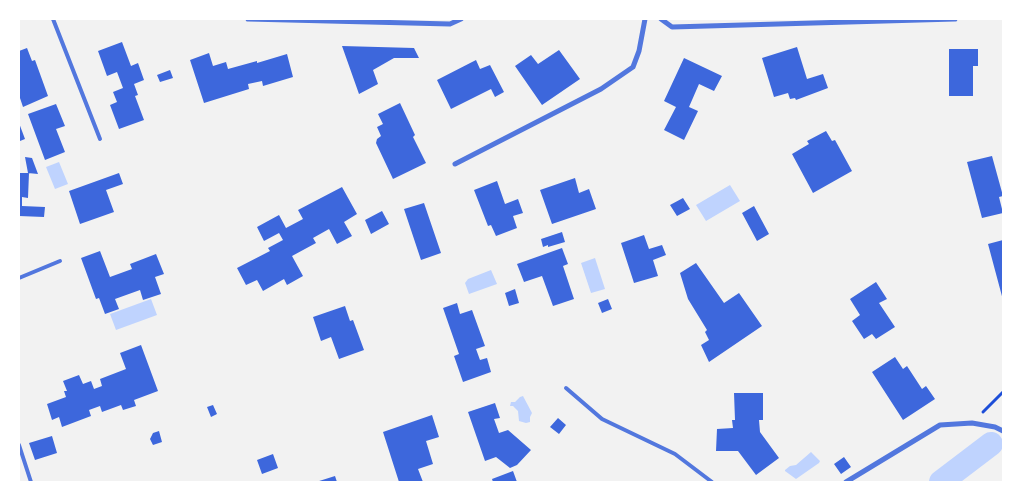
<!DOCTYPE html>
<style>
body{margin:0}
#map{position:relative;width:1022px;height:501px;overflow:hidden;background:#f2f2f2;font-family:Raleway,sans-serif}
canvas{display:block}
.frame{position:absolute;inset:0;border:20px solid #fff;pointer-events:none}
</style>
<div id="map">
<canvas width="1022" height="501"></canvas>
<div class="frame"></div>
</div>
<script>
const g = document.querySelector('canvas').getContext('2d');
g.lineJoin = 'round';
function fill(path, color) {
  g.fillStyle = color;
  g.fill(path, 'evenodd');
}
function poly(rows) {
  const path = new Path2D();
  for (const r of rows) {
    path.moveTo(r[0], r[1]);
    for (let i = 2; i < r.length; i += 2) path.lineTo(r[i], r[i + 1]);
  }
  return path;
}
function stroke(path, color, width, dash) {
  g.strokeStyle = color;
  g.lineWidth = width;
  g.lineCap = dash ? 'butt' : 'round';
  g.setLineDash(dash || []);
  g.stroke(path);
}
const water = poly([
 [59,162,68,184,55,189,46,167],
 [730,185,740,201,706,221,696,205],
 [595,258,605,289,591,293,581,263],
 [491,270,497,284,469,294,465,283,468,279],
 [151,299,157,315,116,330,110,314],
 [523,396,532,413,530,417,530,422,526,423,519,421,518,411,513,406,510,406,511,402,515,402,520,397],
 [811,452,820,461,819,463,796,479,785,471,785,470,790,466,796,465]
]);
const canal = poly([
 [941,482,991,444]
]);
const building = poly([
 [122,42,131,66,138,63,144,80,134,84,138,95,135,96,144,120,119,129,110,105,117,102,113,92,123,88,117,72,107,76,98,51],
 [342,46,414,48,419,58,394,58,373,70,378,84,359,94],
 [797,47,807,79,823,74,828,88,796,100,795,98,790,99,788,93,774,97,762,58],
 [27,48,32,61,35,60,48,96,23,107,19,95,19,51],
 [949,49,978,49,978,66,973,66,973,96,949,96],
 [559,50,580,79,542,105,515,66,531,55,538,64],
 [209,53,213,66,226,62,228,69,257,61,257,63,287,54,293,77,263,86,262,81,248,84,249,89,204,103,190,60],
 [684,58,722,76,714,91,699,84,689,107,698,111,684,140,664,130,676,107,664,101],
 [476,60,480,69,490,65,504,92,495,97,491,89,451,109,437,80],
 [170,70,173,78,160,82,157,75],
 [400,103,415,135,413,137,426,163,393,179,376,143,377,139,381,136,377,127,383,124,378,114],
 [56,104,65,126,56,129,65,152,45,160,28,114],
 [19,123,25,139,20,141,19,138],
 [826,131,832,141,835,140,852,171,813,193,792,154,809,144,807,141],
 [992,156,1003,196,999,197,1003,213,982,218,967,162],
 [25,157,32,158,38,174,28,173],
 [19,173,29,173,28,198,22,197,22,206,45,207,44,217,19,216],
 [119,173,123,184,106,190,114,212,80,224,69,191],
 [575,178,579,193,589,189,596,209,552,224,540,190],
 [497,181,505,204,518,199,523,213,513,216,517,228,496,236,491,225,488,226,474,190],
 [342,187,357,214,344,222,352,236,337,244,329,229,313,238,316,243,292,256,303,276,287,285,284,279,263,291,257,280,246,285,237,268,270,251,268,248,283,240,279,233,264,241,257,227,279,215,286,228,303,219,298,210],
 [683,198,690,209,677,216,670,205],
 [424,203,441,253,421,260,404,209],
 [754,206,769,234,757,241,742,213],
 [382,211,389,224,371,234,365,220],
 [562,232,565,242,548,247,548,245,543,247,541,239],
 [644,235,649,249,662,245,666,255,653,260,658,276,634,283,621,243],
 [1003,240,1003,300,988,244],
 [562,248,568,264,563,266,574,299,553,306,542,276,524,282,517,264],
 [100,251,110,277,132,269,130,264,156,254,164,274,155,277,161,294,143,300,140,290,115,299,119,309,105,314,99,298,96,299,81,258],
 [696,263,724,303,739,293,762,326,709,362,701,345,709,340,705,332,707,330,688,299,680,273],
 [876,282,887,299,879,303,895,327,876,339,872,334,864,339,852,321,860,315,850,299],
 [515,289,519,303,509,306,505,293],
 [608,299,612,309,602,313,598,303],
 [457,303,460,314,472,310,485,346,476,349,480,360,487,358,491,372,463,382,454,356,459,354,443,308],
 [345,306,350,321,353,320,364,350,339,359,331,337,321,341,313,317],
 [141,345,158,391,134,400,136,406,123,410,121,405,102,412,100,406,89,410,91,416,62,427,59,417,52,420,47,404,66,397,64,391,67,391,63,381,79,375,83,384,91,381,94,389,102,386,100,379,126,369,120,353],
 [895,357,903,369,907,366,922,389,926,386,935,399,903,420,872,372],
 [734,393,763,393,763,420,759,420,760,432,779,458,756,475,738,451,716,451,717,429,733,428,732,420,735,420],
 [495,403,500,418,494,419,499,433,508,430,531,450,517,465,510,468,496,457,485,461,468,412],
 [213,405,217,414,211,417,207,407],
 [432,415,439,437,426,441,433,464,418,469,423,482,399,482,383,432],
 [558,418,566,425,559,434,550,427],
 [159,431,162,442,153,445,150,439,153,433],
 [52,436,57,453,35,460,29,443],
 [273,454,278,468,262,474,257,460],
 [844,457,851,467,841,474,834,464],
 [513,471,517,482,493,482,492,479],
 [335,476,337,482,316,482]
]);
const path = poly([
 [983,412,1003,392]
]);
const service = poly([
 [53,19,100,139],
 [19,278,60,261],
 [566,388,602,419,675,454,712,482],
 [19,445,31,482]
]);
const minor = poly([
 [248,19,450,24,461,19],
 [661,19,672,27,955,19],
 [455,164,601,89,633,67,639,51,645,19],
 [846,482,940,425,972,423,995,427,1003,431]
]);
fill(water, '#bfd3fe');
stroke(canal, '#bfd3fe', 24);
fill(building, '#3d67dc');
stroke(path, '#1d4ed8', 3);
stroke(service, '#5277de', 4);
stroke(minor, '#5277de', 5);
</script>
